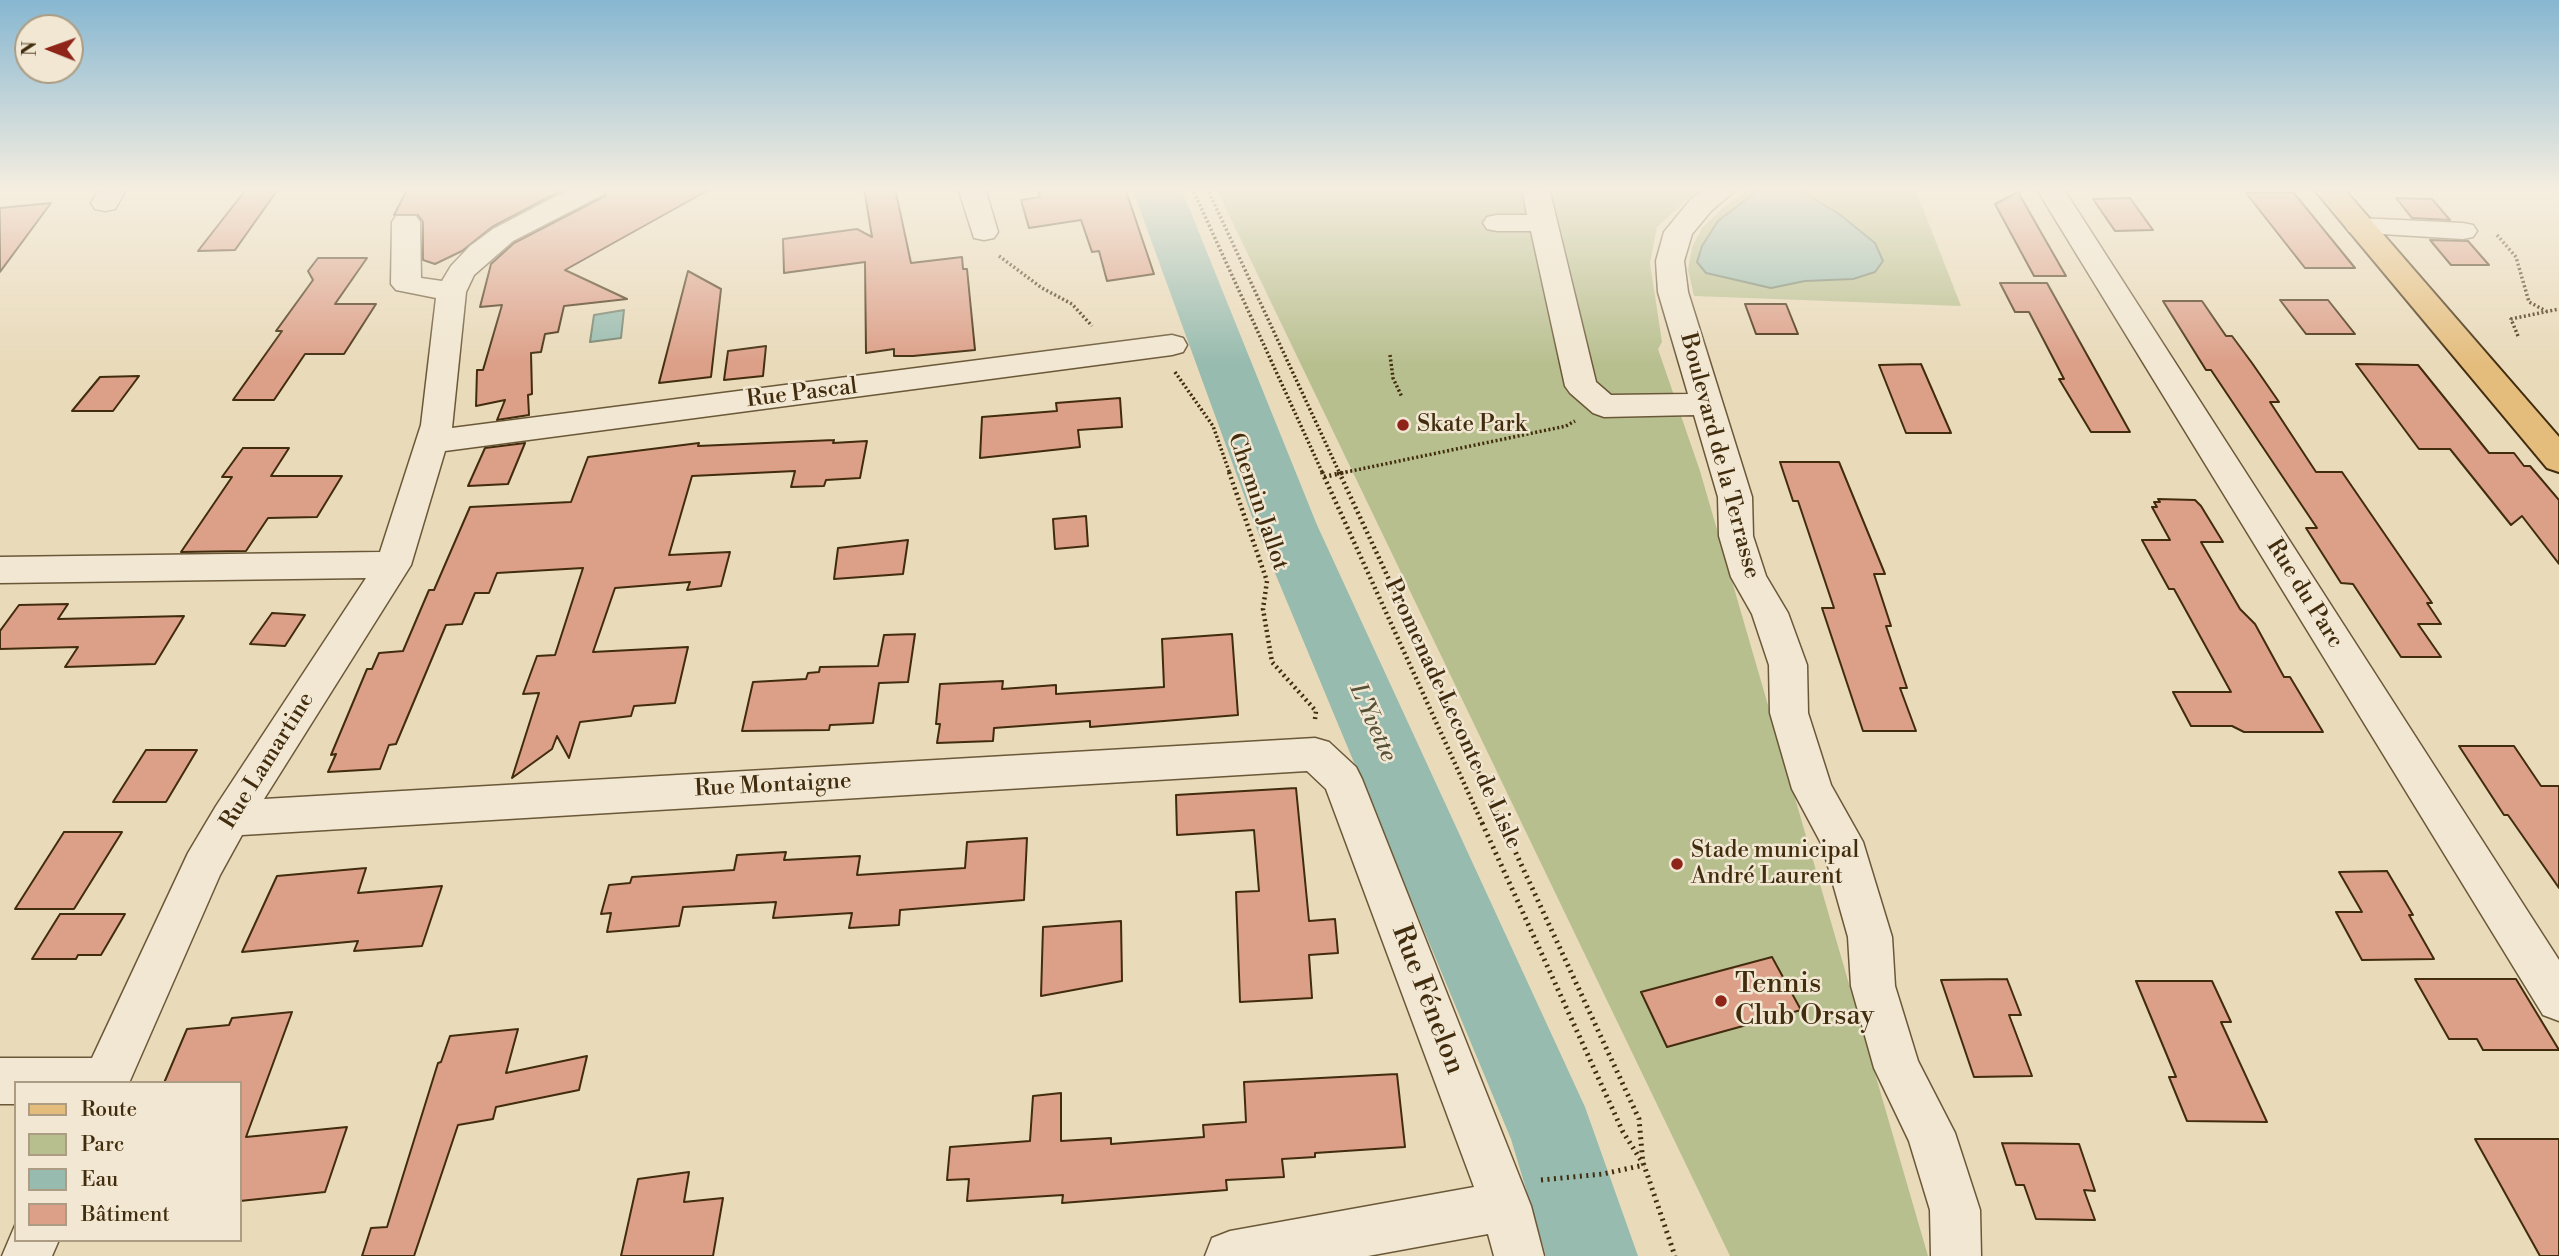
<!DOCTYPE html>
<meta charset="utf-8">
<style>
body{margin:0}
#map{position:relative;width:2559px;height:1256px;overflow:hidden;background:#e9daba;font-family:"Libre Bodoni",serif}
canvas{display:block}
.legend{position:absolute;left:14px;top:1081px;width:228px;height:161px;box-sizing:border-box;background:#f1e7d2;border:2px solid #ab9c83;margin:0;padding:9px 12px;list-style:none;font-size:21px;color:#412c0d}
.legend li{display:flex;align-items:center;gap:14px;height:35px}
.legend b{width:35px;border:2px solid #ab9c83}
.north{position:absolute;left:14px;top:14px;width:70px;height:70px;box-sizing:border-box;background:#f1e7d2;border:2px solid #ab9c83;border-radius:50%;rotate:271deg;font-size:19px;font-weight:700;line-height:28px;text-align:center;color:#412c0d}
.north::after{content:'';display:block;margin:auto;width:24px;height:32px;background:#8f2418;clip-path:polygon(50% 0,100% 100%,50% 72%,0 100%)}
</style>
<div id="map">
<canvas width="2559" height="1256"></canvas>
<ul class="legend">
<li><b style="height:9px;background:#e4bd7d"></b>Route</li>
<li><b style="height:19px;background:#b8bf8f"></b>Parc</li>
<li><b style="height:19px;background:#97bbaf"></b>Eau</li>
<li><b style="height:19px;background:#dc9f88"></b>Bâtiment</li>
</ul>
<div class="north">N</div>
</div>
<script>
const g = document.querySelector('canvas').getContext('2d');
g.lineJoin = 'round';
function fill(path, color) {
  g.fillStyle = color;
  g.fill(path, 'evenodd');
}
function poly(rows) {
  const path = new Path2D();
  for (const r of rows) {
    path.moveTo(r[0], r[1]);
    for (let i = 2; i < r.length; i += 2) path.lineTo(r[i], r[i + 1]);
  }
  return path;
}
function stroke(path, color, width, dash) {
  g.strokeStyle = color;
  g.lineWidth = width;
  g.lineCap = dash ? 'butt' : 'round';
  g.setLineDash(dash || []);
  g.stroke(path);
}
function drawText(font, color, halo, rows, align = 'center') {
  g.font = font + ' "Libre Bodoni",serif';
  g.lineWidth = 5;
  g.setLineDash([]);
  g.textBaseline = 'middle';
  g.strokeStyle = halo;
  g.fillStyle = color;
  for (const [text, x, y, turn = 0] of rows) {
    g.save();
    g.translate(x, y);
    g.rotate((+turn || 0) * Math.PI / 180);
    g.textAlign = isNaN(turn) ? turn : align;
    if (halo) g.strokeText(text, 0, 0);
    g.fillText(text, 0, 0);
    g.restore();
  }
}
const green = poly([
 [1216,188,1700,188,1657,227,1650,263,1662,342,1658,349,1700,471,1928,1256,1730,1256],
 [1750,188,1915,188,1961,306,1694,296,1688,270,1692,247,1702,228,1726,205]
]);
const water = poly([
 [1761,188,1796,188,1839,214,1875,243,1883,261,1875,272,1853,279,1805,281,1771,288,1706,273,1697,262,1702,246,1718,221,1761,188],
 [624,310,621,338,590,342,594,315,624,310]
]);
const river = poly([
 [1132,188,1181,188,1317,525,1585,1107,1638,1256,1546,1256,1511,1139,1255,525,1132,188]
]);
const building = poly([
 [247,188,279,188,235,250,198,251,247,188],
 [408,188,566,188,492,227,462,251,435,264,423,260,423,222,418,215,394,215,408,188],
 [609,188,712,188,565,270,627,299,564,306,558,332,545,334,541,352,531,353,532,394,528,395,529,415,497,420,505,400,476,406,477,370,483,370,502,305,480,307,491,264,514,243,605,196,609,188],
 [864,188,895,188,911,263,962,257,963,269,967,269,975,350,913,356,894,356,894,349,866,353,865,262,784,273,783,239,857,229,872,237,864,188],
 [1037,188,1125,188,1154,274,1107,281,1099,251,1092,252,1081,220,1029,228,1021,200,1040,197,1037,188],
 [2018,192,2066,276,2034,276,1995,204,2018,192],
 [2246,193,2294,193,2355,268,2305,268,2246,193],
 [2130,198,2153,230,2115,231,2093,199,2130,198],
 [2396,198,2432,199,2450,220,2412,218,2396,198],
 [51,203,0,272,0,208,51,203],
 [2430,240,2468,241,2489,265,2451,265,2430,240],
 [318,258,367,258,335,304,376,304,344,354,305,354,274,400,233,400,282,331,276,331,313,280,308,271,318,258],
 [688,271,721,289,711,377,659,383,688,271],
 [2000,283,2047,283,2130,432,2091,432,2059,379,2064,379,2029,312,2015,312,2000,283],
 [2280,300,2328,300,2355,334,2306,334,2280,300],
 [2163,301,2202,301,2226,336,2232,336,2252,363,2279,402,2270,402,2316,472,2342,472,2432,603,2427,603,2441,624,2418,624,2441,657,2401,657,2353,584,2341,583,2306,528,2317,528,2211,370,2206,370,2163,301],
 [1745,304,1786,304,1798,334,1756,334,1745,304],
 [766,346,763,376,724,380,728,351,766,346],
 [1921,364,1951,433,1906,433,1879,365,1921,364],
 [2356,364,2418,365,2489,453,2514,453,2524,466,2530,466,2559,500,2559,564,2522,516,2511,525,2450,449,2419,449,2356,364],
 [139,376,113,411,72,411,100,377,139,376],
 [1120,398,1122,427,1078,430,1080,447,980,458,982,417,1057,411,1056,403,1120,398],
 [834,440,833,443,867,441,860,478,826,480,824,486,791,487,795,471,692,476,669,555,730,552,721,586,687,590,690,582,615,588,593,652,688,647,675,703,634,706,631,716,580,722,569,758,557,736,552,749,512,778,539,693,523,694,537,656,555,655,583,568,497,573,489,593,475,593,462,624,446,625,396,744,389,745,380,769,328,772,336,754,331,755,367,669,372,669,379,653,403,651,429,590,434,590,470,507,571,502,588,457,699,443,698,446,834,440],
 [525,443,508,484,468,486,485,448,525,443],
 [243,448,289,448,271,476,342,476,317,517,268,518,246,551,181,552,232,477,222,477,243,448],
 [1780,462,1839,462,1885,574,1874,574,1891,626,1886,626,1907,688,1900,688,1916,731,1863,731,1822,608,1834,608,1798,501,1793,501,1780,462],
 [2158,499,2195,500,2201,506,2223,542,2201,542,2240,609,2255,624,2284,677,2290,677,2323,732,2244,732,2232,726,2191,726,2173,692,2231,692,2174,589,2169,589,2142,540,2170,540,2152,507,2157,507,2154,502,2160,502,2158,499],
 [1086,516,1088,546,1055,549,1053,519,1086,516],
 [908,540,903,574,834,579,838,548,908,540],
 [68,604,58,619,184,616,155,664,65,667,78,647,0,649,0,631,19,605,68,604],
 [272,613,305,615,285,646,250,644,272,613],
 [915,634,908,682,879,683,873,723,830,725,829,730,742,731,753,682,806,679,808,673,819,672,820,667,878,666,884,635,915,634],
 [1232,634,1238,715,1090,727,1090,721,994,728,993,741,937,743,940,724,936,724,940,684,1003,681,1002,689,1056,685,1056,694,1164,687,1162,639,1232,634],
 [2459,746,2514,746,2541,786,2559,786,2559,888,2508,815,2504,815,2459,746],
 [146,750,197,750,166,802,113,802,146,750],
 [1296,788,1309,921,1335,919,1338,953,1309,955,1312,998,1240,1002,1236,892,1259,891,1254,830,1177,835,1176,795,1296,788],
 [64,832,122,832,74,909,15,909,64,832],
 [1027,838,1024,900,900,910,899,925,849,928,852,913,773,918,776,902,683,907,679,926,607,932,611,913,601,914,609,885,630,883,632,877,734,870,737,855,786,852,784,860,860,856,857,875,965,868,967,842,1027,838],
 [366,868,358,893,442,886,422,946,354,951,358,941,242,952,277,876,366,868],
 [2387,871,2413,915,2409,915,2434,959,2362,960,2336,912,2362,912,2339,872,2387,871],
 [60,914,125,914,101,955,78,955,76,959,32,959,60,914],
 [1121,921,1122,981,1041,996,1043,927,1121,921],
 [1772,957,1801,1010,1667,1047,1641,992,1772,957],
 [2007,979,2021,1015,2009,1015,2032,1076,1974,1077,1941,980,2007,979],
 [2415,979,2516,979,2559,1050,2483,1050,2477,1039,2449,1039,2415,979],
 [2136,981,2212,981,2231,1022,2221,1022,2267,1122,2187,1121,2169,1077,2176,1077,2136,981],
 [292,1012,246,1137,347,1127,325,1192,240,1201,240,1083,164,1083,187,1029,229,1025,232,1018,292,1012],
 [518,1029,506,1073,587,1056,579,1090,496,1107,493,1119,458,1125,414,1256,362,1256,371,1228,387,1227,438,1063,441,1062,450,1036,518,1029],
 [1397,1074,1405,1147,1315,1153,1315,1157,1282,1159,1284,1177,1226,1180,1227,1190,1062,1203,1063,1195,967,1201,969,1179,947,1180,950,1147,1030,1141,1033,1096,1061,1093,1061,1141,1111,1138,1111,1144,1204,1137,1203,1125,1246,1122,1244,1082,1397,1074],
 [2475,1139,2559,1139,2559,1256,2540,1256,2475,1139],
 [2002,1143,2079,1144,2095,1191,2084,1190,2095,1220,2036,1219,2024,1185,2016,1185,2002,1143],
 [689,1172,684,1202,723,1198,713,1256,621,1256,638,1179,689,1172]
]);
const pathFar2 = poly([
 [1192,188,1323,474],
 [1207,188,1340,474],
 [2497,235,2516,257,2529,302,2546,311],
 [999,256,1042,288,1072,304,1092,326],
 [2518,336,2511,319,2559,309],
 [1390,355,1393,378,1402,397],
 [1175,372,1213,426,1230,474],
 [1337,474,1566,426,1575,421]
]);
const pathFar1 = poly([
 [1229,472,1267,581,1263,609,1272,662,1316,711,1315,719],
 [1322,472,1483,825],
 [1339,472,1503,825],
 [1324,477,1346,472]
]);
const path = poly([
 [1482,823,1623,1132,1644,1165,1675,1256],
 [1502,823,1639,1119,1643,1164],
 [1541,1180,1603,1174,1644,1165]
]);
const minor = poly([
 [100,188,127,188,115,209,105,211,95,209,91,203,100,188],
 [572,188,607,188,604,194,513,241,474,275,466,292,452,428,1172,335,1183,338,1187,345,1183,352,1172,355,445,451,411,565,264,799,1315,738,1329,742,1356,767,1362,779,1531,1206,1544,1256,1494,1256,1488,1234,1368,1256,1205,1256,1212,1238,1230,1231,1474,1187,1326,789,1307,771,242,835,220,875,129,1083,16,1083,16,1104,0,1104,0,1058,92,1058,188,853,216,806,366,578,0,583,0,557,380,552,421,425,436,298,396,290,391,284,392,222,396,216,416,216,420,222,421,278,442,281,451,266,470,246,493,229,572,188],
 [958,188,985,188,998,232,994,238,984,240,974,238,958,188],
 [1522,188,1549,188,1596,382,1611,395,1688,394,1658,292,1656,261,1664,232,1691,199,1707,188,1738,188,1711,211,1692,234,1684,261,1688,292,1752,497,1753,536,1766,576,1788,613,1807,665,1808,713,1831,785,1863,842,1892,937,1895,986,1918,1061,1955,1133,1980,1210,1981,1256,1931,1256,1930,1210,1909,1141,1874,1068,1851,986,1848,937,1822,845,1792,789,1770,713,1769,665,1752,614,1731,577,1719,536,1718,497,1694,415,1604,417,1593,413,1570,393,1565,386,1531,231,1497,231,1487,229,1483,223,1487,217,1497,215,1527,215,1522,188],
 [2036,188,2063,188,2559,960,2559,1021,2543,1015,2036,188],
 [2359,218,2463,223,2473,225,2477,231,2473,237,2463,239,2349,232,2345,226,2349,220,2359,218],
 [16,1223,16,1240,59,1240,52,1256,2,1256,16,1223]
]);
const major = poly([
 [2313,188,2343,188,2559,437,2559,472,2547,468,2313,188]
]);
const markers = [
 [1403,425,7,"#8f2418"],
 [1677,864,7,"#8f2418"],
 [1721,1001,7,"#8f2418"]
];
const streetNames = [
 ["Rue Pascal",802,394,-7],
 ["Boulevard de la Terrasse",1719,456,75],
 ["Chemin Jallot",1257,502,71],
 ["Rue du Parc",2304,594,58],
 ["Promenade Leconte de Lisle",1452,714,65],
 ["Rue Lamartine",268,761,-58],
 ["Rue Montaigne",773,786,-3]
];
const poiNames = [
 ["Skate Park",1417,425],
 ["Stade municipal",1691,851],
 ["André Laurent",1691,877]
];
const waterNames = [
 ["L'Yvette",1372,723,66]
];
const nearPoinames = [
 ["Tennis",1735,985],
 ["Club Orsay",1735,1017]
];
const nearStreetnames = [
 ["Rue Fénelon",1427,1000,69]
];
fill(green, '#b8bf8f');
fill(water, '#97bbaf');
stroke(water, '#75826e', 2);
fill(river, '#97bbaf');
fill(building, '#dc9f88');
stroke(building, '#412c0d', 2);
stroke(minor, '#6b5838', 3);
stroke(major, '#412c0d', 4);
stroke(pathFar2, '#412c0d', 3.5, [2, 2.5]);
stroke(pathFar1, '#412c0d', 4.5, [2, 3.5]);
stroke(path, '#412c0d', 5, [2, 4.5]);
fill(minor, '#f1e7d2');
fill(major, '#e4bd7d');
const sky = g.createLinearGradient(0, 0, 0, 364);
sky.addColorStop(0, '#87b7d1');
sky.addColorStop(0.52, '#f5eee0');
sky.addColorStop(1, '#f5eee000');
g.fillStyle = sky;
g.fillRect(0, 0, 2559, 364);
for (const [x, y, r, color] of markers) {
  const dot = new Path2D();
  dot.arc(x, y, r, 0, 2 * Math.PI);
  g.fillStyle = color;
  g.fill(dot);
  stroke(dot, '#f1e7d2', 2.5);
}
drawText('23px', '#412c0d', '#f1e7d2', streetNames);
drawText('23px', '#412c0d', '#f1e7d2', poiNames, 'left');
drawText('italic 24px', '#565036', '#f1e7d2', waterNames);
drawText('28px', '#412c0d', '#f1e7d2', nearPoinames, 'left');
drawText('28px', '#412c0d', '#f1e7d2', nearStreetnames);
</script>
